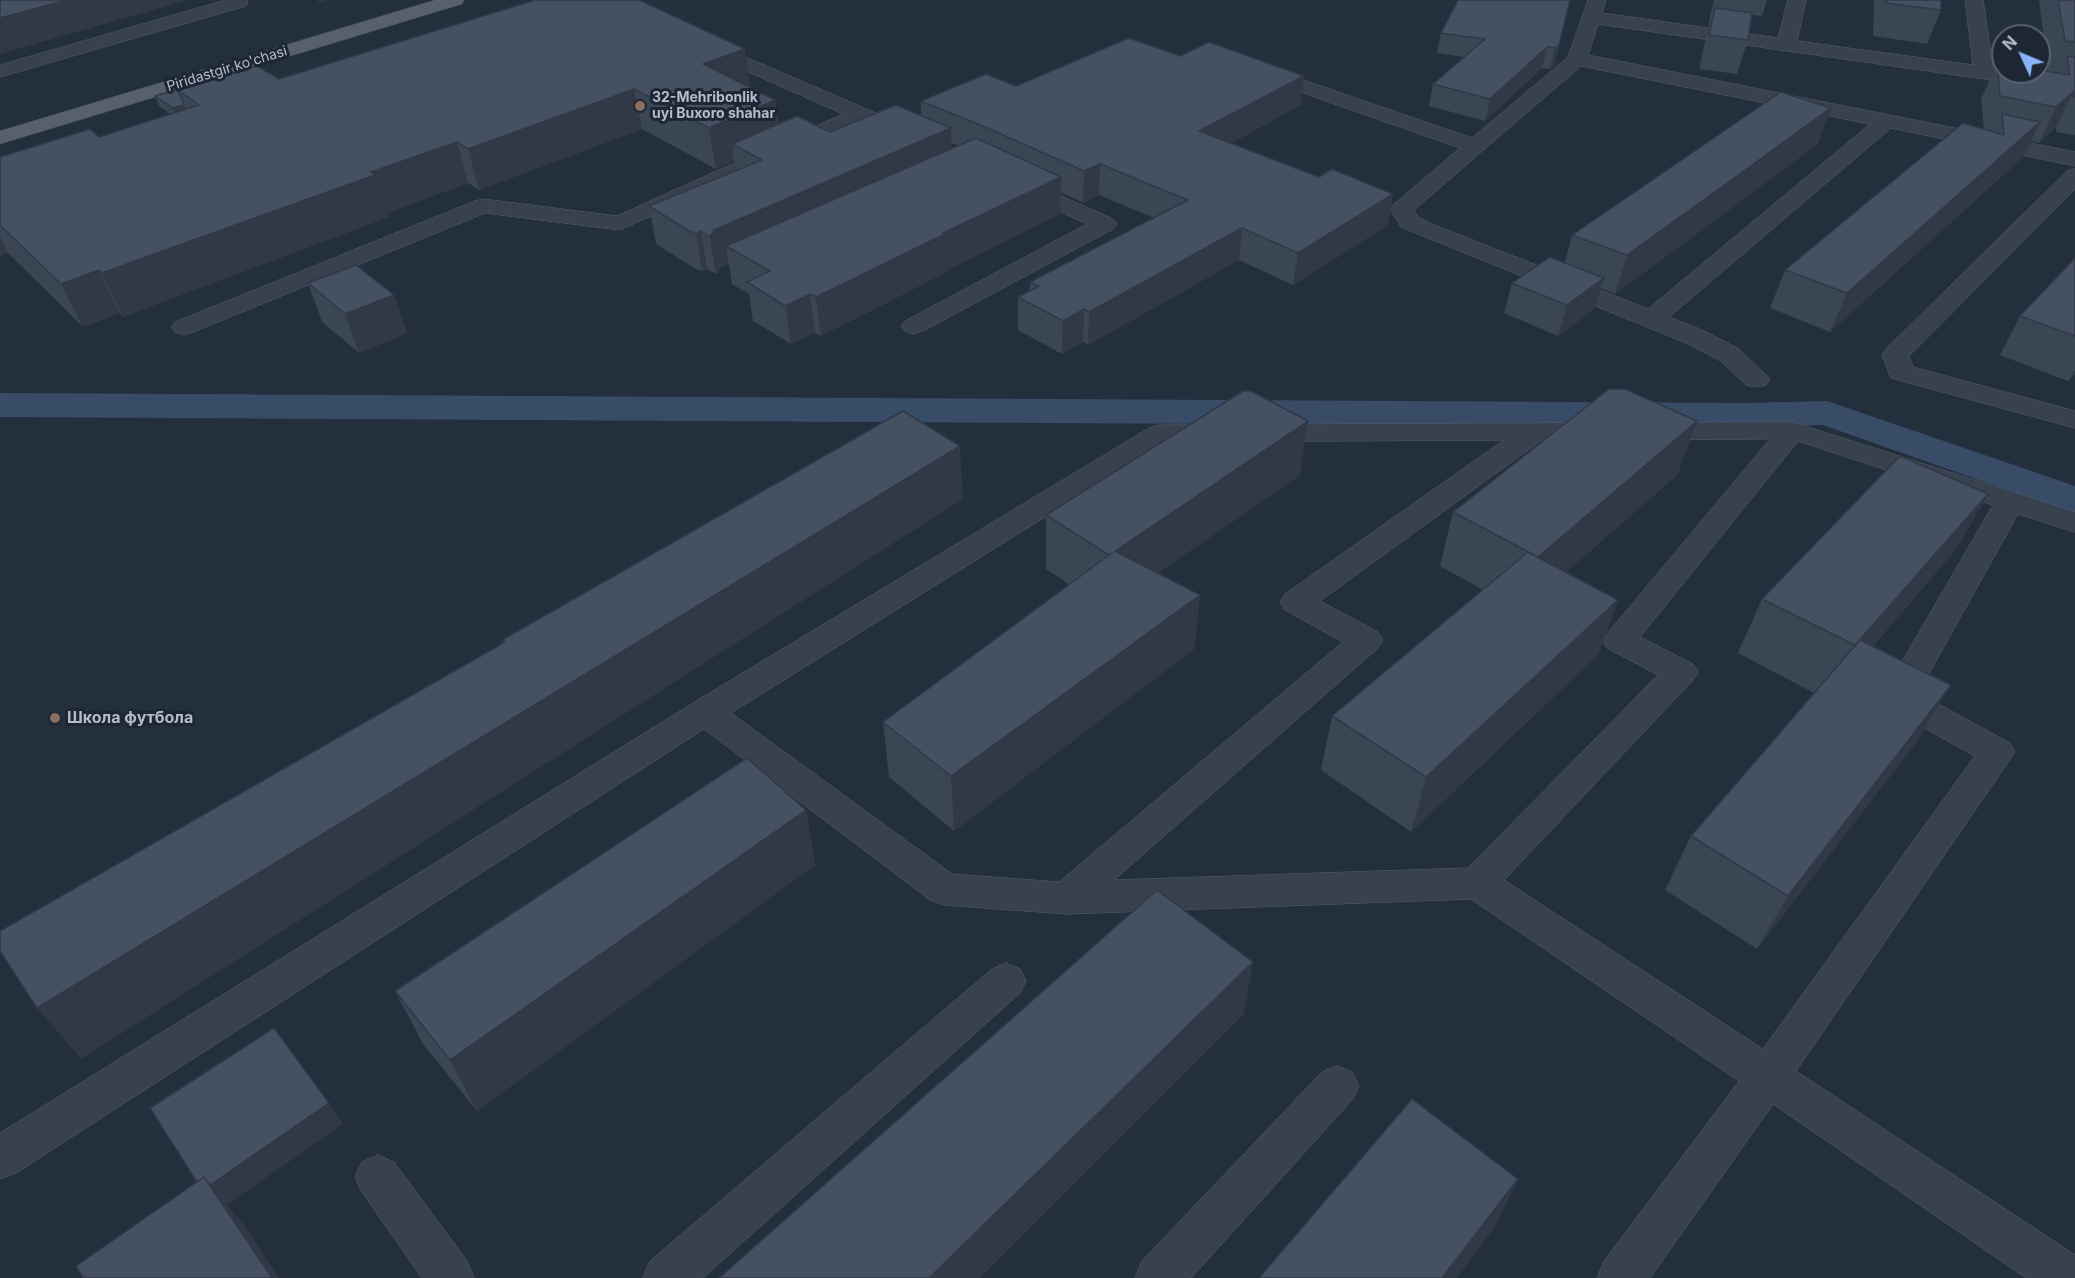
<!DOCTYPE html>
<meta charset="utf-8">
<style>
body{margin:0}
#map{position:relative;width:2075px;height:1278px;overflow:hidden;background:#242f3e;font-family:Inter,sans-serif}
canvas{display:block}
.north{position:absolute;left:1991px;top:24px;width:60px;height:60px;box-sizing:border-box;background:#1d2633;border:2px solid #59626f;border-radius:50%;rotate:314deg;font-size:16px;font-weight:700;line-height:24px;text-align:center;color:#b4bcc9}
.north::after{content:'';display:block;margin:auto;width:21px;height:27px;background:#8ab4f8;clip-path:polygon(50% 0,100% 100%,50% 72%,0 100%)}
</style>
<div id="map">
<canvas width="2075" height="1278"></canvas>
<div class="north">N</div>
</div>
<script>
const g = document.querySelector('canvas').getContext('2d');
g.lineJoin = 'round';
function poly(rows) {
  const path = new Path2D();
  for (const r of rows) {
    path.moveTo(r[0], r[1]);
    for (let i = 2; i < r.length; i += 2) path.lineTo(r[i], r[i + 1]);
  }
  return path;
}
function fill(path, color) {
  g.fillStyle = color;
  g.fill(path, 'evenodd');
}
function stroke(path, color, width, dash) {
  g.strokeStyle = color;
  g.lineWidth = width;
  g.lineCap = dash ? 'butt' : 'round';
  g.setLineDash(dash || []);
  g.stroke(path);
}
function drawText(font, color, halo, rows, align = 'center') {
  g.font = font + ' Inter,sans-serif';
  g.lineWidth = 6;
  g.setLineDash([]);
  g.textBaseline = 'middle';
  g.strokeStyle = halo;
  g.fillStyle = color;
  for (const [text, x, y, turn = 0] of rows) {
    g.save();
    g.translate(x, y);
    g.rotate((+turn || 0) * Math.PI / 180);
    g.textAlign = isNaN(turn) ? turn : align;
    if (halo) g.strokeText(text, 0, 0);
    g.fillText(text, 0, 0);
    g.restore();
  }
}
const canal = poly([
 [0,393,1748,403,1827,401,2075,486,2075,514,1823,425,1748,427,0,417,0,393]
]);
const minor = poly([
 [226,0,247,0,248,2,246,6,0,77,0,65,226,0],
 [1588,0,1606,0,1602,13,1778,38,1788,0,1806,0,1797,41,1973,65,1965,0,1983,0,1993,68,2003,70,2003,72,2075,80,2075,92,1598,24,1588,55,2075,152,2075,166,1891,128,1669,317,1702,330,1739,349,1770,379,1766,385,1756,387,1746,385,1721,361,1684,342,1401,227,1390,209,1394,204,1460,148,1263,79,1260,75,1263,71,1270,69,1277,71,1472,138,1568,57,1588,0],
 [1581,66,1870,124,1648,309,1432,224,1418,217,1414,210,1581,66],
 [706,40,913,129,916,134,913,139,905,140,861,122,620,230,485,213,193,332,184,335,175,332,171,327,175,322,475,201,483,199,617,216,843,114,699,50,696,46,699,42,706,40],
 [2075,169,2075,189,1909,356,1913,367,2075,411,2075,428,1891,378,1882,355,1886,349,2067,171,2075,169],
 [1019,177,1113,219,1117,224,1113,229,923,331,914,334,905,331,901,326,905,321,1087,224,1011,189,1008,184,1011,179,1019,177],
 [1792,422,2075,512,2075,532,2018,514,1918,693,2010,743,2015,752,1796,1071,2075,1255,2075,1278,2026,1278,1773,1104,1650,1278,1597,1278,1604,1261,1739,1081,1471,899,1067,914,944,905,930,900,704,729,16,1173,0,1179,0,1133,693,703,1149,428,1159,425,1792,422],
 [1770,439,1602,640,1607,648,1658,675,1468,868,1114,880,1378,648,1383,640,1378,632,1320,601,1542,440,1770,439],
 [1504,440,1285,594,1280,602,1285,610,1343,642,1059,882,952,874,731,713,1165,442,1504,440],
 [1798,441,1993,505,1881,698,1886,707,1975,756,1763,1049,1504,880,1693,680,1698,672,1693,664,1640,637,1798,441],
 [1006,963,1020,969,1026,981,1020,993,703,1278,643,1278,650,1261,992,969,1006,963],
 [1337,1066,1352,1072,1359,1086,1352,1100,1191,1278,1135,1278,1142,1261,1322,1072,1337,1066],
 [378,1155,394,1162,467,1261,474,1278,422,1278,362,1192,355,1177,362,1162,378,1155]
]);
const major = poly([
 [435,0,464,0,462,4,0,144,0,131,435,0]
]);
const wall = poly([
 [1570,0,1554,66,1550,69,1542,68,1485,121,1429,106,1433,84,1464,57,1437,53,1441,33],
 [1714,0,1767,0,1762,16,1752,15,1748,40,1737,74,1699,69,1705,41,1710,26,1708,26],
 [1874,0,1941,0,1941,10,1927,44,1873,36],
 [2039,0,2075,0,2075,135,2056,132,2056,127,2039,143,2031,141,2023,157,1830,332,1770,308,1785,270,1984,129,1981,99,1997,64,2048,72],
 [1180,56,1304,76,1301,105,1231,143,1388,225,1293,285,1239,260,1088,345,1083,342,1062,354,1018,330,1018,297,1030,291,1030,282,1154,218,1099,195,1083,203,1061,192,1060,214,947,270,947,272,821,336,815,333,791,344,753,321,749,294,732,284,729,264,720,268,716,274,707,269,702,271,696,269,656,244,649,206,736,171,734,161,716,169,642,129,479,190,468,183,387,213,389,217,177,296,123,317,120,313,83,327,8,253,0,256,0,157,99,137,171,114,159,106,155,96,234,73,279,79,750,88,775,100,778,124,830,132,921,116,921,101,1016,86],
 [951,143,959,146,952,149],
 [1818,144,1615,294,1601,288,1595,308,1558,336,1504,313,1512,283,1565,262,1572,235],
 [2075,258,2075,374,2068,381,2000,355,2020,316],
 [308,283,394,295,407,333,359,353,322,322],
 [1697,421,1677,475,1566,572,1618,600,1598,655,1411,832,1321,770,1332,716,1483,590,1440,566,1453,512],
 [1300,475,1158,573,1200,595,1194,649,954,831,889,777,883,722,1069,584,1046,569,1046,515],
 [1988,494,1957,548,1873,646,1918,740,1757,949,1665,890,1691,836,1814,693,1738,653,1762,599],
 [806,810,815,865,477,1111,423,1044,395,991]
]);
const shadedWall = poly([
 [67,0,188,0,0,54,0,18],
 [318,0,330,0,319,3],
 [1570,0,1554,66,1550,69,1555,48],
 [1547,47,1542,68,1485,121,1490,99],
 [745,49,750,88,703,64],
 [1304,76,1301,105,1197,162,1199,131],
 [634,89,642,129,479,190,468,149],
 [2073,92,2056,127,2039,143,2056,107],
 [775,100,780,140,732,144,734,161,716,169,709,128],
 [184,105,188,114,177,118,173,108],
 [1831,108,1818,144,1615,294,1627,255],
 [2040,122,2023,157,1830,332,1847,293],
 [951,128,952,164,726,246,729,264,720,268,716,274,710,237,714,230],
 [457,142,468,183,387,213,389,217,123,317,102,273,371,172],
 [1100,164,1099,195,1083,203,1084,171],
 [1061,177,1060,214,947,270,947,272,821,336,816,297,943,233],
 [1393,194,1388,225,1293,285,1298,253],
 [1242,228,1239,260,1088,345,1089,312],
 [701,231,707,269,702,271,696,234],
 [0,237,8,253,0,256],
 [99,270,120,313,83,327,61,284],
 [1604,278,1595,308,1558,336,1567,305],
 [810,294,815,333,791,344,785,306],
 [394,295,407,333,359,353,345,314],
 [1084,309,1083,342,1062,354,1063,321],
 [2075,370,2075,374,2068,381],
 [1308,421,1300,475,1112,605,1115,551],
 [1697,421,1677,475,1521,611,1538,557],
 [960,446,963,499,81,1059,37,1008],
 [1988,494,1957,548,1827,699,1855,645],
 [1200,595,1194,649,954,831,951,776],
 [1618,600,1598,655,1411,832,1426,777],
 [1951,685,1918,740,1757,949,1788,896],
 [806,810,815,865,477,1111,450,1060],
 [1253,962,1244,1014,980,1278,929,1278],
 [329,1103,343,1124,227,1205,244,1225,279,1278,272,1278,204,1177],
 [1518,1179,1495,1227,1457,1278,1442,1278]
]);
const building = poly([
 [0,0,67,0,0,18,0,0],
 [535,0,639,0,745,49,703,64,775,100,709,128,634,89,468,149,457,142,371,172,375,175,157,253,102,273,99,270,61,284,0,225,0,157,90,129,99,137,199,105,178,90,257,66,279,79,535,0],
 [1458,0,1570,0,1559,45,1555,48,1547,47,1490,99,1433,84,1485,39,1441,33,1458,0],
 [1886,0,1941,0,1941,10,1886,3,1886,0],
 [2058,0,2075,0,2075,42,2065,41,2058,0],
 [1715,8,1752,13,1748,40,1709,35,1715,8],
 [1129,38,1180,56,1209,42,1304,76,1199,131,1319,177,1332,169,1393,194,1298,253,1242,228,1089,312,1084,309,1063,321,1018,297,1039,286,1030,282,1188,200,1100,164,1084,171,985,127,921,101,986,74,1016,86,1129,38],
 [2067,56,2075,57,2075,97,2074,97,2073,92,2056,107,2000,96,1997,64,2003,65,2003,72,2039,72,2039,70,2070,75,2067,56],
 [232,72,234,73,178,90,184,105,173,108,155,96,232,72],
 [1781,92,1831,108,1627,255,1572,235,1781,92],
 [896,105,951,128,714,230,710,237,701,231,696,234,689,231,649,206,762,160,732,144,797,116,830,132,896,105],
 [2002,114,2040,122,1847,293,1785,270,1963,123,2004,135,2002,114],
 [976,138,1061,177,943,233,945,234,816,297,810,294,785,306,747,282,770,271,726,246,976,138],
 [1550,257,1604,278,1567,305,1512,283,1550,257],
 [2075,258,2075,336,2020,316,2075,258],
 [356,265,394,295,345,314,308,283,356,265],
 [1609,389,1625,389,1697,421,1538,557,1453,512,1609,389],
 [1243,391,1251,391,1308,421,1115,551,1200,595,951,776,883,722,1112,553,1109,555,1046,515,1243,391],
 [903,411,960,446,37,1008,0,951,0,931,505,642,502,640,903,411],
 [1900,456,1988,494,1855,645,1762,599,1900,456],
 [1528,552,1618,600,1426,777,1332,716,1528,552],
 [1860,640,1951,685,1788,896,1691,836,1860,640],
 [747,758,806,810,450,1060,395,991,747,758],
 [1157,890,1253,962,929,1278,719,1278,1157,890],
 [274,1028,329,1103,210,1185,204,1177,197,1182,150,1108,274,1028],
 [1412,1099,1518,1179,1442,1278,1259,1278,1412,1099],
 [204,1177,272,1278,83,1278,76,1266,204,1177]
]);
const markers = [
 [640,106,6,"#8d6e63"],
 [55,718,6,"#8d6e63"]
];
const farStreetnames = [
 ["Piridastgir ko'chasi",227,69,-17]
];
const farPoinames = [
 ["32-Mehribonlik",652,98],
 ["uyi Buxoro shahar",652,114]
];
const poiNames = [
 ["Школа футбола",67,718]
];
fill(canal, '#394c67');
stroke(minor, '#565f6c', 1);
stroke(major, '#414a57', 1);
fill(minor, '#38414e');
fill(major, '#56606e');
fill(wall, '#3b4654');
fill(shadedWall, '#303945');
fill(building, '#455162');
stroke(building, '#303945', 1.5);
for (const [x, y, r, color] of markers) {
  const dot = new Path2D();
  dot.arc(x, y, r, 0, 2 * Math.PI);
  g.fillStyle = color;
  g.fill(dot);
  stroke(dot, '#1d2633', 2);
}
drawText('14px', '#b4bcc9', '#1d2633', farStreetnames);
drawText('bold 14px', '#b4bcc9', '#1d2633', farPoinames, 'left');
drawText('bold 16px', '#b4bcc9', '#1d2633', poiNames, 'left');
</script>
